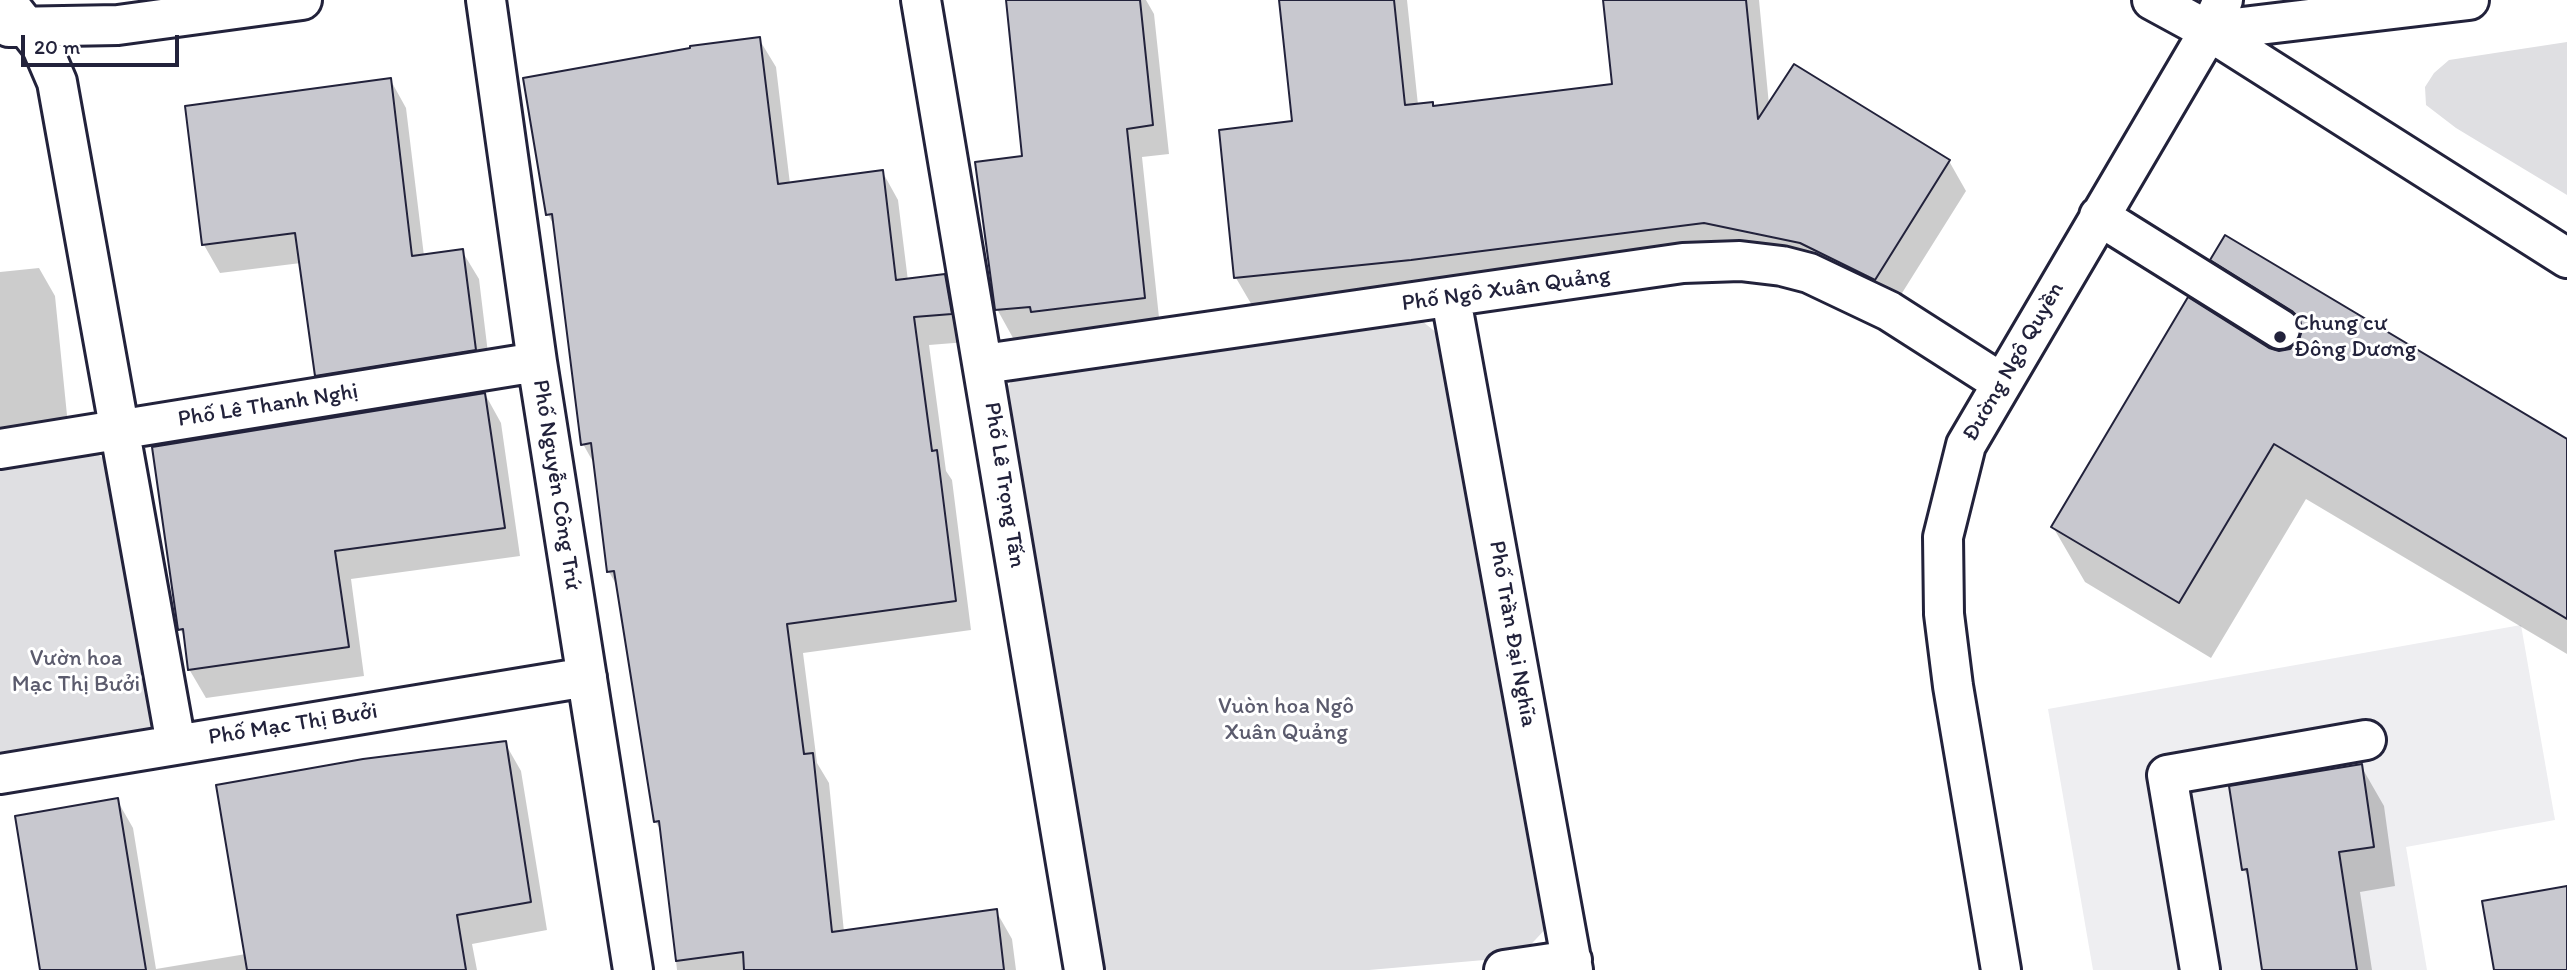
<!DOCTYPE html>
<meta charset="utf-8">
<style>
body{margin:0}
#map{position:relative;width:2567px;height:970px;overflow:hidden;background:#fff;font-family:Itim,sans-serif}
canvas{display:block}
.scale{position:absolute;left:21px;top:35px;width:158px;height:32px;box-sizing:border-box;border:4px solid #22223b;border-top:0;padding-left:9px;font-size:21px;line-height:24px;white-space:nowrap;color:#22223b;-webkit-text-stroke:5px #fff;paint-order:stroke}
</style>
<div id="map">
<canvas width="2567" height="970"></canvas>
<div class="scale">20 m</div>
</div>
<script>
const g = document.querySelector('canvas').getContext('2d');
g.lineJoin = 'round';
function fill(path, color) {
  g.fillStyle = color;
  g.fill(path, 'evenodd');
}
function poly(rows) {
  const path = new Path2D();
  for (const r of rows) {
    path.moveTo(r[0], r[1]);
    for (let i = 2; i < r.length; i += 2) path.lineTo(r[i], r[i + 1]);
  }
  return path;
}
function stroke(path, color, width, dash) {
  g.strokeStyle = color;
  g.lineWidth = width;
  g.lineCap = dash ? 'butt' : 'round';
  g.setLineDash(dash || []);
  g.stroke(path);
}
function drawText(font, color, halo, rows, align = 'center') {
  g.font = font + ' Itim,sans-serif';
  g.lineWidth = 6;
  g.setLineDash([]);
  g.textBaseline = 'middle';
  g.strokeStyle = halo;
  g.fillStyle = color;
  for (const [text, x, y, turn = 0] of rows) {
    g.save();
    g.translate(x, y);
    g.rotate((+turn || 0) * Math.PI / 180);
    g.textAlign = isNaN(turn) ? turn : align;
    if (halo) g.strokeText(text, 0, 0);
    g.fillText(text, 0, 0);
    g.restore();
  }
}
const built = poly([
 [2521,625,2555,820,2406,847,2427,970,2093,970,2048,709]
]);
const green = poly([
 [2567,42,2567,195,2456,128,2426,105,2425,87,2434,73,2449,60],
 [1422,321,1448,342,1553,921,1519,957,1369,970,1107,970,1097,964,1001,395,1019,372],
 [90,448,115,468,161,719,138,744,0,766,0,462]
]);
const shadow = poly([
 [1026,0,1146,0,1154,14,1169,154,1142,157,1160,327,1049,339,1046,335,1013,338,997,309,1024,157],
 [1281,0,1407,0,1418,105,1432,104,1434,108,1614,86,1605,0,1759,0,1769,105,1949,161,1966,191,1892,309,1818,272,1253,307,1236,278,1294,122],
 [759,39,776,67,790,184,882,171,898,200,908,281,944,276,960,304,967,342,929,345,946,471,952,480,971,630,803,653,817,763,829,783,844,932,996,911,1012,939,1016,970,677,970,662,832,655,821,619,589,609,572,596,467,583,444,555,228,548,214],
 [390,79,406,108,424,256,462,251,479,279,491,378,333,404,317,375,301,263,220,273,204,245,187,108],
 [2212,260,2567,441,2567,654,2306,499,2211,658,2085,582,2053,527,2268,349,2278,353,2294,347,2245,316],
 [39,268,55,296,70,445,0,453,0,272],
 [485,394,501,423,520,556,351,579,364,676,206,698,189,669,186,639,180,629],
 [505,743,521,771,547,930,472,944,477,970,42,970,117,800,133,828,156,969,246,954],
 [2361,766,2384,806,2395,886,2360,892,2372,970,2262,970,2250,879,2244,870]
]);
const building = poly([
 [1006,0,1140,0,1153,125,1127,129,1145,298,1031,312,1030,307,995,310,975,162,1022,156,1006,0],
 [1279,0,1394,0,1405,105,1433,102,1433,106,1612,84,1603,0,1746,0,1758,119,1794,64,1950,160,1875,280,1800,243,1704,223,1411,260,1234,278,1219,130,1292,121,1279,0],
 [760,37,778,184,883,170,896,280,945,274,952,314,914,317,932,451,937,450,956,601,787,624,804,754,813,753,832,932,997,909,1004,970,744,970,743,952,676,961,659,821,654,822,614,571,607,572,591,443,581,445,552,214,546,215,523,78,690,48,690,46,760,37],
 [391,78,412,256,463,249,476,350,315,376,295,233,202,245,185,106,391,78],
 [2225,235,2567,439,2567,619,2274,444,2179,603,2051,527,2188,297,2269,348,2279,351,2290,349,2299,340,2302,330,2300,319,2292,311,2210,260,2225,235],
 [485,393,505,528,335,551,349,647,188,670,183,629,178,630,152,447,485,393],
 [506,741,531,902,457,915,466,970,247,970,216,785,363,759,506,741],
 [2362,764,2374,847,2339,852,2357,970,2262,970,2247,869,2242,870,2229,786,2362,764],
 [118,798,146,970,40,970,15,816,118,798],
 [2567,886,2567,970,2494,970,2482,901,2567,886]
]);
const minor = poly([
 [5,0,42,47,57,82,176,744],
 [486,0,537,362,633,970],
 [921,0,1084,970],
 [2152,0,2209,31,2469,0],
 [9,27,118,25,302,0],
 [2209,31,2567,258],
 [2099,216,2280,329],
 [1451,299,1573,970],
 [984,364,1683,263,1740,261,1782,266,1809,273,1889,311,2000,382],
 [0,449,537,362],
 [0,774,587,677],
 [1504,970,1572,960],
 [2001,970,1953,686,1944,614,1943,537,1966,445,2209,31,2223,0],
 [2200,970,2167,775,2366,740]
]);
const markers = [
 [2280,337,7,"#22223b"]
];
const streetNames = [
 ["Phố Ngô Xuân Quảng",1506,290,-8],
 ["Đường Ngô Quyền",2014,362,-60],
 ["Phố Lê Thanh Nghị",268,406,-9],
 ["Phố Nguyễn Công Trứ",556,485,81],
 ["Phố Lê Trọng Tấn",1004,485,81],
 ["Phố Trần Đại Nghĩa",1512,634,80],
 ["Phố Mạc Thị Bưởi",293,725,-9]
];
const poiNames = [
 ["Chung cư",2294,324],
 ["Đông Dương",2294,350]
];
const parkNames = [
 ["Vườn hoa",76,659],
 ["Mạc Thị Bưởi",76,685],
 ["Vuòn hoa Ngô",1286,707],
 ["Xuân Quảng",1286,733]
];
fill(built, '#eeeef1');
fill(green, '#dfdfe2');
fill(shadow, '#0003');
fill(building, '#c8c8cf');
stroke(building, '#22223b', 2);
stroke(minor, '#22223b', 44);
stroke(minor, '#fff', 38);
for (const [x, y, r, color] of markers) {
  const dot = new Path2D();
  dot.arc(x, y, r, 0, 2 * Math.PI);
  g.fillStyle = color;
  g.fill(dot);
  stroke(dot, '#fff', 2.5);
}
drawText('23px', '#22223b', '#fff', streetNames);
drawText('23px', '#22223b', '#fff', poiNames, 'left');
drawText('23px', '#5b5b6d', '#fff', parkNames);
</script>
